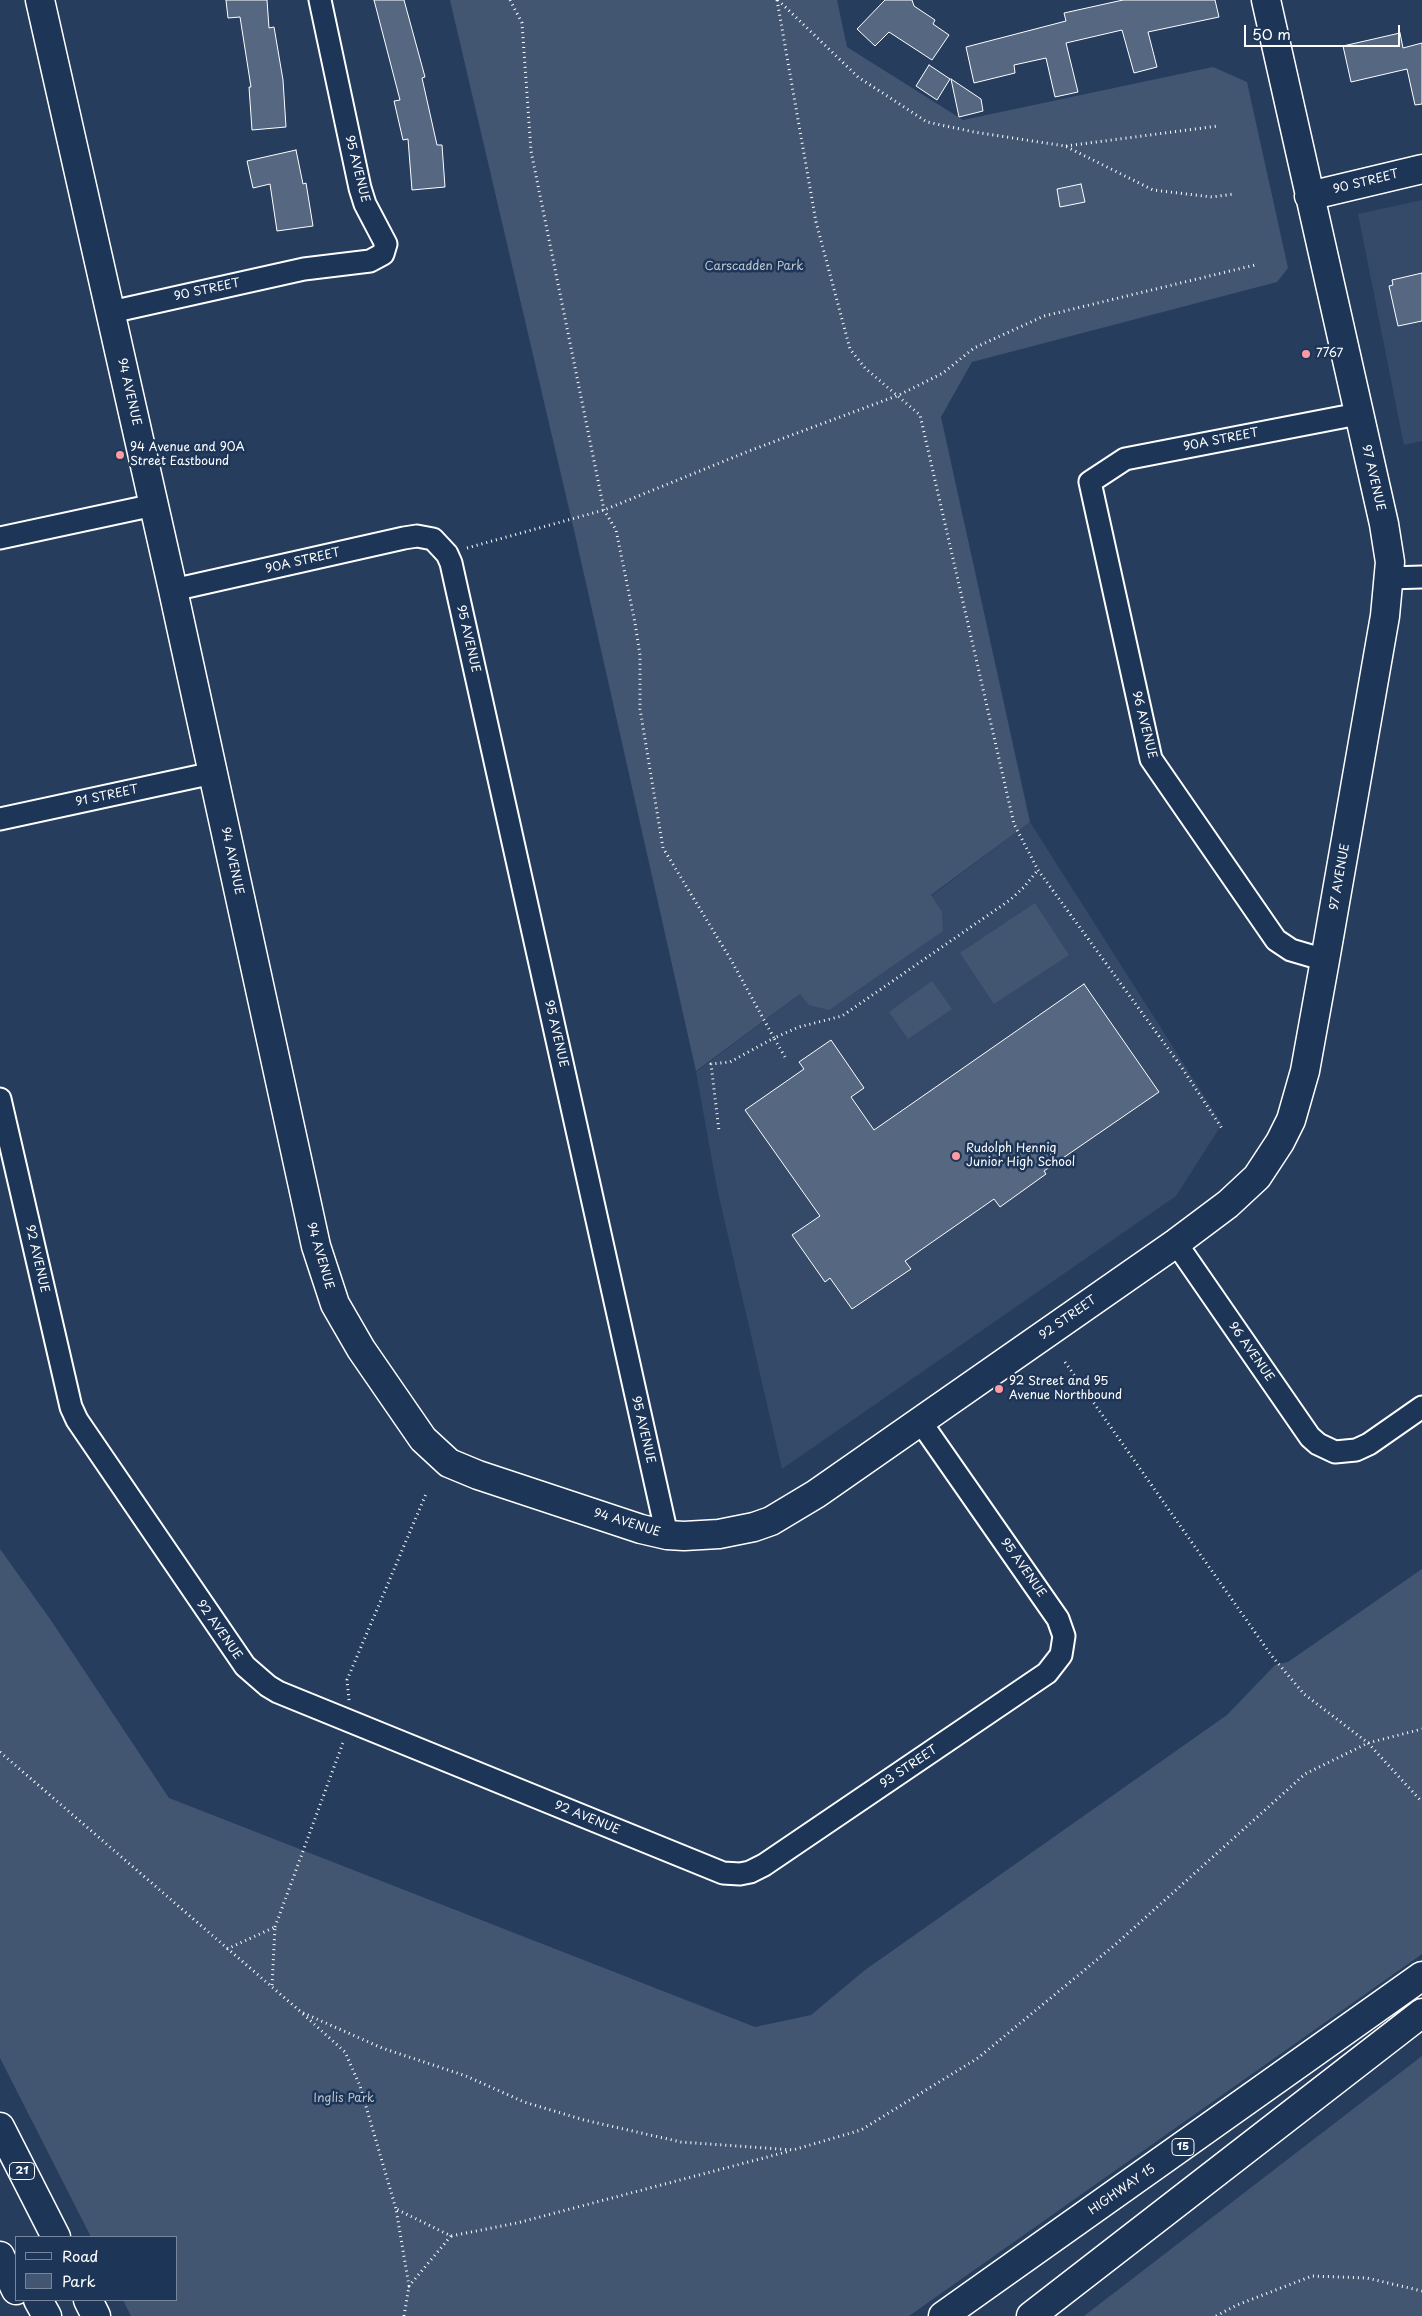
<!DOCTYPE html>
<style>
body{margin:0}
#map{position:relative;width:1422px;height:2316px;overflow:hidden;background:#263d5e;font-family:"Playpen Sans",sans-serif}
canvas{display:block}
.legend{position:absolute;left:15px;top:2236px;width:162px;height:65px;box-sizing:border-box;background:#1d3557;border:1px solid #77869a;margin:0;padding:6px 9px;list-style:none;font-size:15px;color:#fff}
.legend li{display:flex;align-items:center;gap:10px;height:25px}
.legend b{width:25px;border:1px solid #77869a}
.scale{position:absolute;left:1244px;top:25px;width:156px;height:22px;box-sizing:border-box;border:2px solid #fff;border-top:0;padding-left:6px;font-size:15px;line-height:18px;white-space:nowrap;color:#fff;-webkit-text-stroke:4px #1d3557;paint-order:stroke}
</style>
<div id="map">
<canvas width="1422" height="2316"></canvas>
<ul class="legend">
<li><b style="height:6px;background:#1d3557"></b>Road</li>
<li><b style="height:14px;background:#425672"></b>Park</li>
</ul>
<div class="scale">50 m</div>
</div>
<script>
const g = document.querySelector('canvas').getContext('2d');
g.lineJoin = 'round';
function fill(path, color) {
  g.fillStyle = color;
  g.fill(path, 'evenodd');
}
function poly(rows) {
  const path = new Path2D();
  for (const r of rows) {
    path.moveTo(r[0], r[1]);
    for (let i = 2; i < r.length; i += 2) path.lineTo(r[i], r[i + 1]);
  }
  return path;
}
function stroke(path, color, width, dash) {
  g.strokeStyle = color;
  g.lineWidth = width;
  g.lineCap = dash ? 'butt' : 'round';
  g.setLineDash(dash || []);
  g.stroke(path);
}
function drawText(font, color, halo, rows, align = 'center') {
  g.font = font + ' "Playpen Sans",sans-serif';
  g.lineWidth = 5;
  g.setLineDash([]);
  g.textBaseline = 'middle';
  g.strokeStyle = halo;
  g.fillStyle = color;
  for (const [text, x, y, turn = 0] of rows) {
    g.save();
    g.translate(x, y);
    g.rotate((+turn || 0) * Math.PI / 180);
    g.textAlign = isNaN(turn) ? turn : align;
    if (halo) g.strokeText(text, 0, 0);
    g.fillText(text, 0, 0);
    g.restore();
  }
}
const built = poly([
 [1422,200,1422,441,1404,445,1358,214],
 [1030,822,1222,1124,1176,1196,782,1469,717,1188,696,1072]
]);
const green = poly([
 [450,0,837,0,847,47,963,120,1213,67,1247,82,1288,268,1277,282,972,362,941,417,1030,822,931,895,942,912,943,931,829,1010,809,1005,800,994,696,1071,574,530],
 [1035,903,1069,955,994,1004,960,953],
 [932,981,952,1009,908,1039,889,1012],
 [0,1549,50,1619,169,1798,755,2027,811,2015,865,1970,1227,1715,1275,1665,1288,1662,1422,1569,1422,1954,909,2316,131,2316,123,2300,176,2300,176,2237,91,2237,0,2058],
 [1422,2056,1422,2316,1084,2316]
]);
const building = poly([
 [226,0,267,0,269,28,274,27,283,80,286,127,252,130,249,87,251,87,240,17,228,18,226,0],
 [374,0,404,0,425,77,422,78,437,145,442,145,445,187,412,190,408,139,403,140,394,101,400,100,374,0],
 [885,0,912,0,914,6,935,20,933,24,949,35,932,60,889,32,875,46,857,29,885,0],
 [1123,0,1215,0,1219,17,1148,32,1157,67,1134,73,1122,30,1066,43,1078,92,1055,97,1046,58,1014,65,1015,73,974,83,966,47,1066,21,1064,13,1123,0],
 [1400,33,1403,48,1422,43,1422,104,1415,105,1407,69,1351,82,1343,46,1400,33],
 [929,65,950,79,937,100,916,86,929,65],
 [951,79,981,99,983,111,959,117,951,79],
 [296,150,303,184,306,183,313,226,277,231,270,184,253,188,247,161,296,150],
 [1081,184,1085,202,1060,207,1057,189,1081,184],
 [1422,273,1422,321,1398,326,1389,286,1393,285,1392,280,1422,273],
 [1084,984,1159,1092,1044,1171,1046,1174,1000,1207,994,1199,905,1261,911,1269,852,1309,830,1278,825,1282,792,1235,820,1216,745,1110,804,1069,799,1062,831,1040,864,1088,851,1097,874,1130,1084,984]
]);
const path = poly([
 [510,0,522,23,531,151,604,510,616,530,635,623,640,655,640,709,663,848,731,960,774,1038,730,1062,711,1064,719,1131],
 [777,0,816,222,850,349,865,368,920,415,1014,824,1038,870,1180,1065,1223,1130],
 [778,0,858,77,927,122,974,132,1065,146,1153,190,1212,197,1234,194],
 [1066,146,1218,126],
 [467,548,604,510,749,451,899,395,943,373,974,348,1044,316,1255,265],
 [785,1057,774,1038,799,1027,842,1016,1010,900,1024,887,1038,870],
 [1065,1362,1271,1655,1304,1694,1368,1743,1422,1802],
 [349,1700,347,1680,426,1494],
 [0,1752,301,2012,382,2048,466,2076,524,2102,584,2120,681,2142,793,2150,861,2130,978,2058,1116,1944,1305,1774,1368,1743,1422,1729],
 [275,1927,344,1740],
 [227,1949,275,1927,272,1986],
 [303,2014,345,2052,360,2086,396,2209],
 [451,2236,409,2286,396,2209,451,2236,517,2223,790,2151],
 [404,2316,409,2286],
 [1216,2316,1237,2305,1312,2276,1367,2278,1422,2291]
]);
const minor = poly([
 [111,312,304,269,370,261,383,254,386,244,365,204,360,188,320,0],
 [0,538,154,505],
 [1389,578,1422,577],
 [173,590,404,538,417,536,433,539,447,554,451,563,667,1535],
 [0,819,213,773],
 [1325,960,1291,950,1276,940,1151,759,1090,482,1125,459,1358,414],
 [0,1099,71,1407,77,1420,245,1666,268,1686,278,1692,723,1873,740,1874,750,1872,764,1865,1047,1673,1061,1655,1064,1636,1058,1619,920,1421],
 [1176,1243,1310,1437,1318,1444,1335,1452,1356,1450,1369,1444,1422,1407]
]);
const tertiary = poly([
 [40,0,173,590,316,1246,335,1304,361,1349,423,1439,449,1463,478,1475,641,1529,667,1535,684,1536,719,1534,754,1527,771,1521,816,1494,1176,1243,1228,1204,1257,1177,1280,1142,1291,1120,1305,1071,1325,960,1385,616,1390,562,1384,524,1266,0],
 [1309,196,1422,169]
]);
const primary = poly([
 [0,2127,56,2237],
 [0,2256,16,2290],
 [38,2300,47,2316],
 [88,2300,96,2316],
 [943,2316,1422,1976],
 [1031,2316,1422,2013]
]);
const markers = [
 [1306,354,5,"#ff9aa2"],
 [120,455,5,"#ff9aa2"],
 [956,1156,5,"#ff9aa2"],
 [999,1389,5,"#ff9aa2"]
];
const shields = [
 [1183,2147,22],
 [22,2171,25]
];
const shieldNames = [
 ["15",1183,2147],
 ["21",22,2171]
];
const streetNames = [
 ["95 AVENUE",357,169,76],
 ["90 STREET",1366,182,-14],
 ["90 STREET",207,290,-12],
 ["94 AVENUE",129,392,77],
 ["90A STREET",1221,440,-11],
 ["97 AVENUE",1373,478,77],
 ["90A STREET",303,561,-13],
 ["95 AVENUE",468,639,77],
 ["96 AVENUE",1144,725,76],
 ["91 STREET",107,796,-12],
 ["94 AVENUE",232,861,78],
 ["97 AVENUE",1340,877,-80],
 ["95 AVENUE",556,1034,77],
 ["94 AVENUE",320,1256,74],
 ["92 AVENUE",37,1259,77],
 ["92 STREET",1068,1318,-35],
 ["96 AVENUE",1251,1352,55],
 ["95 AVENUE",643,1430,77],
 ["94 AVENUE",627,1523,17],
 ["95 AVENUE",1023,1568,55],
 ["92 AVENUE",219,1630,55],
 ["93 STREET",909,1767,-34],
 ["92 AVENUE",587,1818,22],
 ["HIGHWAY 15",1122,2190,-35]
];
const parkNames = [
 ["Carscadden Park",754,267],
 ["Inglis Park",344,2099]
];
const poiNames = [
 ["7767",1316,354],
 ["94 Avenue and 90A",130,448],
 ["Street Eastbound",130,462],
 ["Rudolph Hennig",966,1149],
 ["Junior High School",966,1163],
 ["92 Street and 95",1009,1382],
 ["Avenue Northbound",1009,1396]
];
fill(built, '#344a68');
fill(green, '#425672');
fill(building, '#556781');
stroke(building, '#fff', 1);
stroke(minor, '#fff', 25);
stroke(tertiary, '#fff', 31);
stroke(primary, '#fff', 31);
stroke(path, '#fff', 3, [1, 4]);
stroke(minor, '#1d3557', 21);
stroke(tertiary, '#1d3557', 28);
stroke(primary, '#1d3557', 28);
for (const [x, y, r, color] of markers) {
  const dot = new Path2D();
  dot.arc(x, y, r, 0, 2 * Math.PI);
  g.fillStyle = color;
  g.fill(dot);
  stroke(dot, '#1d3557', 2);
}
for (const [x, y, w] of shields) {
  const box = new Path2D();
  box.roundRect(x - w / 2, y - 8.5, w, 17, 4);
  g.fillStyle = '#1d3557';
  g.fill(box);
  stroke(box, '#fff', 1);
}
drawText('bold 11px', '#fff', null, shieldNames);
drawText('12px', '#fff', '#1d3557', streetNames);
drawText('12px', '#bdc4ce', '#1d3557', parkNames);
drawText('12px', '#fff', '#1d3557', poiNames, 'left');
</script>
